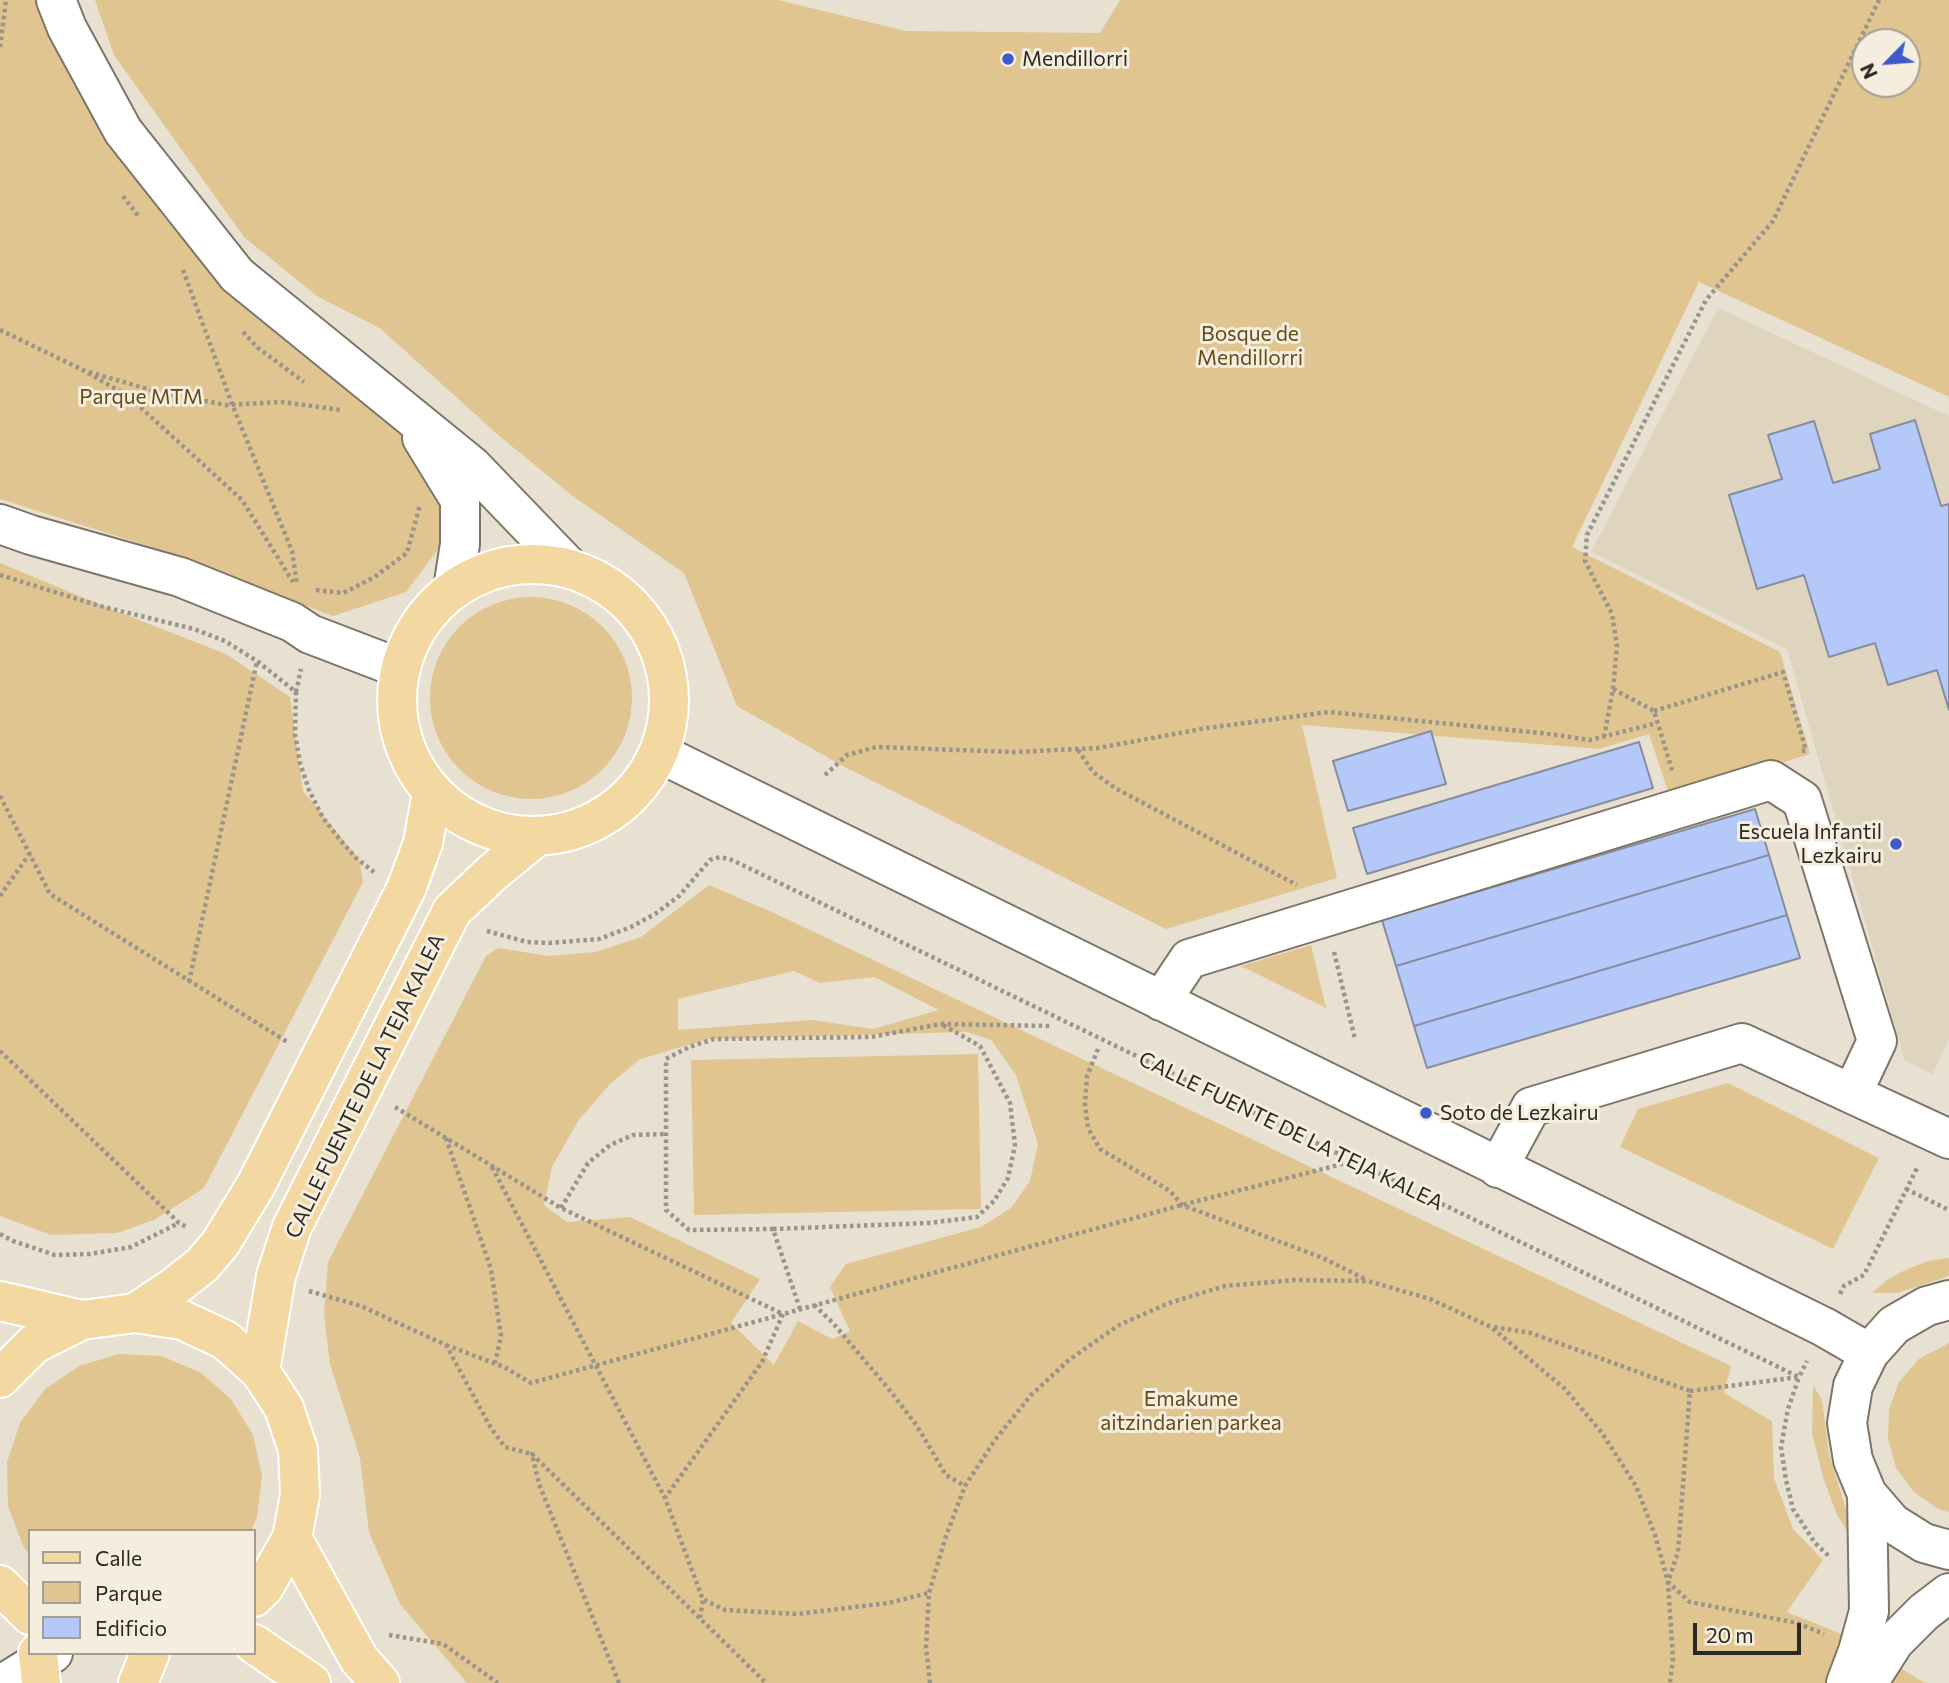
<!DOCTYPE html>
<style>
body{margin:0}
#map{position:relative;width:1949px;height:1683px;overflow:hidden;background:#e8e0d1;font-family:Commissioner,sans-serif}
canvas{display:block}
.legend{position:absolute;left:28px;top:1529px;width:228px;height:126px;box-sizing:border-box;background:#f5edde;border:2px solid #a59f93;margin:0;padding:9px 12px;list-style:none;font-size:21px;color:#2c2923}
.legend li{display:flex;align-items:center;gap:14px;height:35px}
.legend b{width:35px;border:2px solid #a59f93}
.north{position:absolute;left:1851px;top:28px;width:70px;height:70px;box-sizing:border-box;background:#f5edde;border:2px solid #a59f93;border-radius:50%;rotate:245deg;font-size:19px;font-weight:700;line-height:28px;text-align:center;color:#2c2923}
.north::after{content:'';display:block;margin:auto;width:24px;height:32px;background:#3e59cb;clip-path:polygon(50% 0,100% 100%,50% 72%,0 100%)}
.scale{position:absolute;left:1693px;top:1623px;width:108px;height:32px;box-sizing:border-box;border:4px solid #2c2923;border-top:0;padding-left:9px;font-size:21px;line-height:24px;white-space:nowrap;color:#2c2923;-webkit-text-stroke:5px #f5edde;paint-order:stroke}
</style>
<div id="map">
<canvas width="1949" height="1683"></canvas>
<ul class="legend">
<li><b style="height:9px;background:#f3d8a1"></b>Calle</li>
<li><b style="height:19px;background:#e0c591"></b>Parque</li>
<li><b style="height:19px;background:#b5c8fa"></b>Edificio</li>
</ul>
<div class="north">N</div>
<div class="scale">20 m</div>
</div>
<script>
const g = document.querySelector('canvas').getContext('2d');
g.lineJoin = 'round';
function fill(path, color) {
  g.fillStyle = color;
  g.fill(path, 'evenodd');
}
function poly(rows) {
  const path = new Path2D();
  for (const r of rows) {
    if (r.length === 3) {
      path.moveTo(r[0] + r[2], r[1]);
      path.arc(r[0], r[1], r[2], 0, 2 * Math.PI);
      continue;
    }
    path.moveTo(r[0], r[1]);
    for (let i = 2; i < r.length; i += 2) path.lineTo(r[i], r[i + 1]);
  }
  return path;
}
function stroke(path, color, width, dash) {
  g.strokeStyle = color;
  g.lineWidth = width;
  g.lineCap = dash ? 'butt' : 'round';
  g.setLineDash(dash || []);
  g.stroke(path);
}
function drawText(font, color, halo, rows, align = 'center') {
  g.font = font + ' Commissioner,sans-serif';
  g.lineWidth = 6;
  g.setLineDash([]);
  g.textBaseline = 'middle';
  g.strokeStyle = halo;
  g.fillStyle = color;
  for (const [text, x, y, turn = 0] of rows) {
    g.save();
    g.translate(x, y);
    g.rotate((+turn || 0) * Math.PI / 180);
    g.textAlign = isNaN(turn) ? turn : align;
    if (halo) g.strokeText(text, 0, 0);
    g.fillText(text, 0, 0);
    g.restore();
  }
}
const built = poly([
 [1718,308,1949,416,1949,1039,1933,1074,1905,1061,1787,649,1591,552]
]);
const green = poly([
 [0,0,39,0,69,73,163,216,243,302,403,435,440,492,439,548,406,592,333,616,145,545,0,499],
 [95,0,778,0,906,31,1100,33,1120,0,1949,0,1949,397,1699,282,1572,547,1780,652,1810,754,1670,797,1649,734,1599,749,1302,725,1337,878,1166,929,841,765,737,706,684,573,574,497,498,435,381,329,317,296,244,237,114,55],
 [1865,42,1907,42,1907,84,1865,84],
 [0,563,111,609,226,654,290,697,303,791,359,859,363,882,204,1188,154,1220,117,1233,51,1235,0,1216],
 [531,698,101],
 [709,885,774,913,1731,1366,1724,1393,1772,1421,1774,1478,1793,1529,1823,1560,1787,1612,1844,1635,1925,1683,467,1683,400,1604,369,1532,360,1458,330,1364,324,1315,328,1262,486,956,498,948,549,956,596,952,641,937],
 [794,971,820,983,874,977,939,1010,873,1029,812,1020,678,1030,678,999],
 [967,1032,991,1040,1016,1075,1038,1144,1030,1181,1011,1208,981,1227,846,1264,830,1287,850,1331,832,1339,798,1321,774,1365,731,1323,760,1279,630,1217,567,1222,544,1205,552,1167,578,1121,610,1084,640,1059,708,1039],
 [1311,945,1326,1008,1241,966],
 [978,1054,981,1209,694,1215,691,1060],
 [1728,1083,1879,1158,1833,1249,1620,1147,1638,1109],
 [1949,1258,1949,1276,1897,1293,1872,1293,1887,1280,1905,1270,1928,1261],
 [1949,1343,1949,1512,1938,1509,1914,1492,1896,1468,1888,1439,1889,1410,1899,1382,1919,1359],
 [119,1354,161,1356,200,1372,231,1399,253,1435,262,1476,257,1517,251,1531,30,1531,30,1555,23,1546,8,1506,7,1462,20,1423,45,1389,79,1366],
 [1813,1385,1822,1400,1829,1454,1850,1522,1853,1539,1837,1515,1823,1477,1812,1433]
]);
const building = poly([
 [1915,420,1941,506,1949,504,1949,710,1937,670,1888,685,1875,643,1829,657,1804,575,1757,589,1729,495,1782,479,1768,435,1814,421,1833,483,1880,469,1870,434,1915,420],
 [1431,731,1446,784,1348,811,1333,761,1431,731],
 [1639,742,1653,788,1367,874,1353,828,1639,742],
 [1755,809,1769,855,1396,966,1382,920,1755,809],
 [1769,855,1787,915,1414,1026,1396,966,1769,855],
 [1787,915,1800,958,1427,1068,1414,1026,1787,915]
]);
const path = poly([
 [0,47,6,0],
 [123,196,139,217],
 [183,270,232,404,292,551,297,584],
 [0,330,81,369,128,396,242,500,293,582],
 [243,332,258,348,304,382],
 [89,372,158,392,226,405,282,402,341,410],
 [0,575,100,606,194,629,225,641,257,661,296,692,295,734,300,763,309,790,323,818,341,841,356,858,374,872],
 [316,590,343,593,373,578,407,553,420,505],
 [1613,689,1617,646,1612,614,1585,561,1587,535,1706,300,1773,221,1879,0],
 [296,692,301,669],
 [1654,711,1783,672,1806,750,1799,752],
 [1604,737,1613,689,1654,711,1673,773],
 [1078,750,1093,772,1115,788,1297,885],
 [825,775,847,755,876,747,1015,752,1098,748,1207,728,1329,712,1541,733,1590,740,1657,723],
 [0,796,50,894,289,1043],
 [0,896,30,853],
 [487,931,527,942,550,943,599,939,631,927,655,914,679,896,710,860,720,857,732,860,1799,1377,1788,1409,1781,1447,1786,1480,1793,1509,1815,1543,1831,1558],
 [1334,952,1355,1039],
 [189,982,257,661],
 [1098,1049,1087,1076,1085,1104,1088,1128,1100,1149,1170,1191,1182,1205,1323,1258,1367,1280],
 [0,1051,179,1223,187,1227],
 [395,1107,561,1208,783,1314],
 [446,1138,491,1269,501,1336,495,1363],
 [492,1167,665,1498],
 [1906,1189,1949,1210],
 [561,1208,588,1163,610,1145,633,1135,666,1134],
 [773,1229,929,1223,977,1217,994,1201,1008,1178,1015,1145,1010,1103,980,1046,941,1024],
 [0,1234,13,1241,55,1255,90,1254,131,1247,179,1223],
 [309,1291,361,1306,446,1345,491,1428,505,1447,532,1454],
 [1840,1294,1844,1286,1864,1275,1918,1166],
 [814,1305,832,1322,888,1388,917,1426,946,1475,965,1486],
 [800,1309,773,1229,689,1230,666,1210,666,1059,689,1047,714,1039,871,1037,940,1024,1051,1026],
 [1494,1327,1531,1333,1690,1391,1678,1552,1668,1582,1690,1602,1797,1623,1824,1634],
 [446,1345,504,1367,531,1383,1182,1205,1354,1161],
 [1690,1391,1799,1377,1807,1361],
 [704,1600,725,1610,798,1614,888,1603,929,1593],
 [700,1618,703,1600,665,1498,762,1362,783,1314],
 [389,1635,443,1644,498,1683],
 [619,1683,539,1484,532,1454,766,1683],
 [930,1683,926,1647,929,1593,946,1536,965,1486,995,1440,1031,1395,1069,1360,1119,1325,1169,1303,1225,1286,1295,1280,1368,1281,1430,1299,1491,1327,1565,1389,1602,1433,1636,1486,1655,1535,1668,1582,1673,1658,1670,1683]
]);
const minor = poly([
 [56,0,67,28,123,131,237,275,472,466,570,568],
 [422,438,460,500,460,544,453,589],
 [0,524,31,535,180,577,292,622,310,634,399,668],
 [659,753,1824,1327,1869,1353],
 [1161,1001,1189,959,1771,780,1802,800,1877,1041,1852,1094],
 [1498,1168,1531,1107,1742,1043,1949,1139],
 [1949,1300,1927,1306,1894,1325,1869,1353,1853,1386,1847,1423,1853,1460,1867,1494,1892,1523,1924,1543,1949,1550],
 [4,1683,53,1653],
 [1846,1683,1858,1651,1869,1611,1867,1494],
 [1868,1683,1894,1642,1924,1612,1949,1593]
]);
const major = poly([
 [533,700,136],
 [406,889,423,843,432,793],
 [452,911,492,873,536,837],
 [0,1301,82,1320],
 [135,1313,174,1287,202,1265,220,1244],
 [260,1371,276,1276],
 [0,1378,34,1344,82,1320,135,1313,182,1320,225,1340,260,1371,284,1408,298,1450,300,1495,292,1538,264,1587,254,1597],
 [292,1538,359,1659,380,1683],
 [0,1585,30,1615],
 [254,1644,311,1683],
 [38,1653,41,1683],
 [138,1683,150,1653]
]);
const majorBridge = poly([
 [220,1244,256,1185,406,889],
 [276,1276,292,1227,452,911]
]);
const markers = [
 [1008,59,7,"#3e59cb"],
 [1896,844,7,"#3e59cb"],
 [1426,1113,7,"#3e59cb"]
];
const poiNames = [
 ["Mendillorri",1022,59],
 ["Escuela Infantil",1882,832,"right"],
 ["Lezkairu",1882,856,"right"],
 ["Soto de Lezkairu",1440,1113]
];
const parkNames = [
 ["Bosque de",1250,334],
 ["Mendillorri",1250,358],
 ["Parque MTM",141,397],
 ["Emakume",1191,1399],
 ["aitzindarien parkea",1191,1423]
];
const streetNames = [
 ["CALLE FUENTE DE LA TEJA KALEA",365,1086,-64],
 ["CALLE FUENTE DE LA TEJA KALEA",1291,1131,26]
];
fill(built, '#dfd4be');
fill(green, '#e0c591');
fill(building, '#b5c8fa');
stroke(building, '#888d9c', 2);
stroke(minor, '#7d7668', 42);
stroke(major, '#fff', 42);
stroke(path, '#9a9489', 4.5, [3.5, 3.5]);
stroke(minor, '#fff', 38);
stroke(major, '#f3d8a1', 38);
stroke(majorBridge, '#fff', 42, []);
stroke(majorBridge, '#f3d8a1', 38);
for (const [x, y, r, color] of markers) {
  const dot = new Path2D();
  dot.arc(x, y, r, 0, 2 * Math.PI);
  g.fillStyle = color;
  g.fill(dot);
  stroke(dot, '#f5edde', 2.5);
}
drawText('21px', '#2c2923', '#f5edde', poiNames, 'left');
drawText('21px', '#644c1a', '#f5edde', parkNames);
drawText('21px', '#2c2923', '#f5edde', streetNames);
</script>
